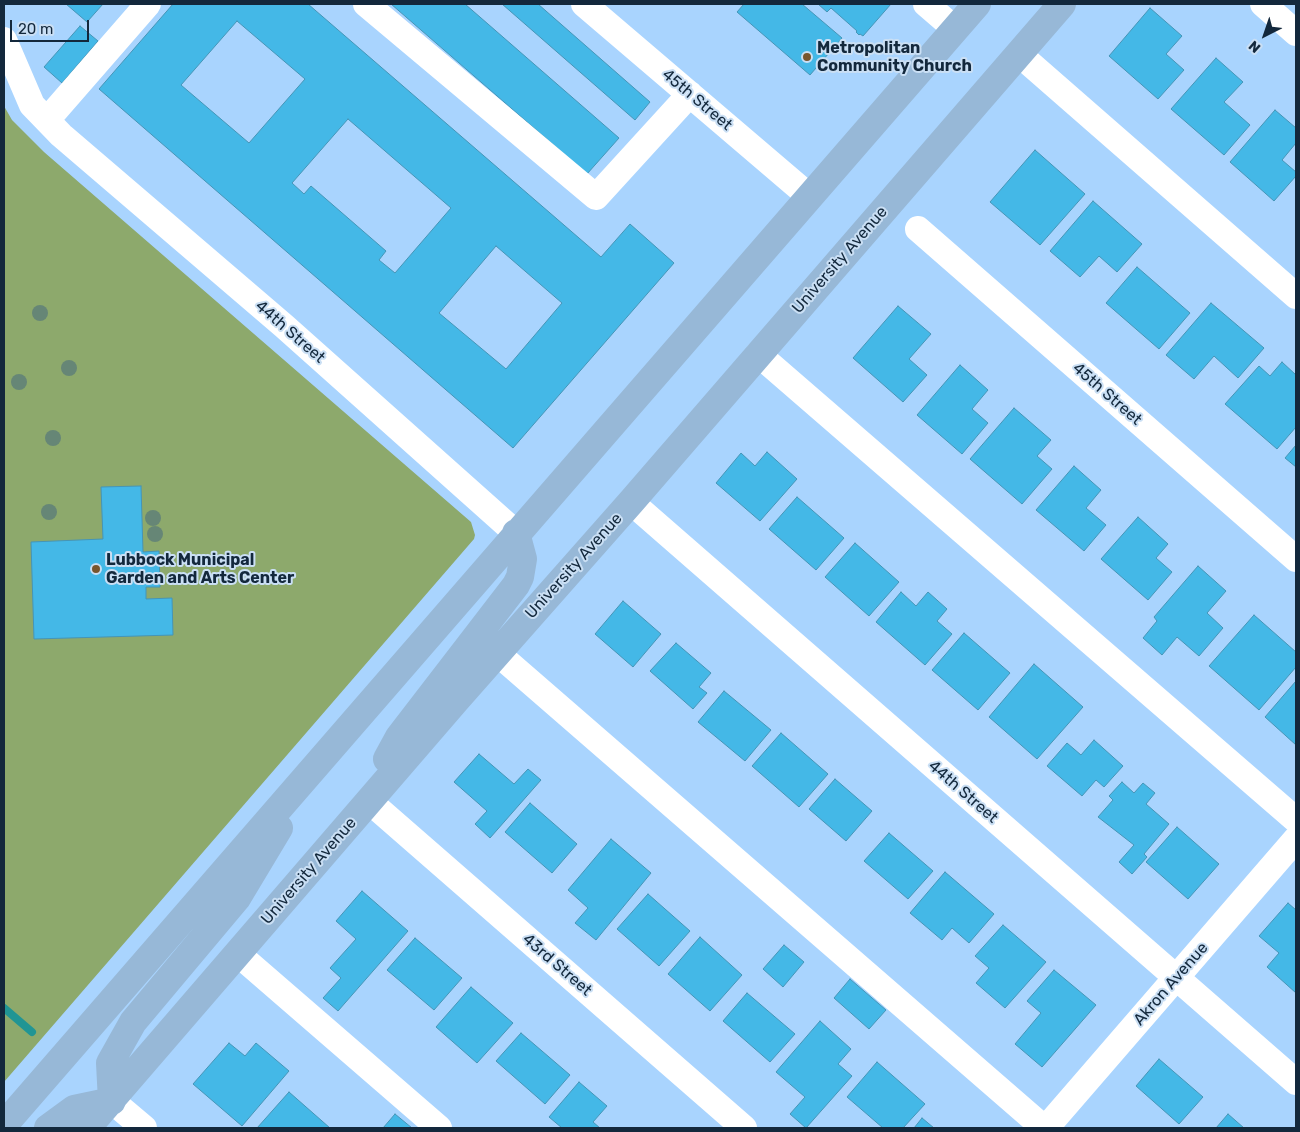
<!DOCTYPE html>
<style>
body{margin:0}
#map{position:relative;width:1300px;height:1132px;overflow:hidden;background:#a9d4fe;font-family:Rubik,sans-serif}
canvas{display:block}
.frame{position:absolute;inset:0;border:5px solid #13283c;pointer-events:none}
.north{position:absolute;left:1240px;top:10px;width:50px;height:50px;-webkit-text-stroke:4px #cadff4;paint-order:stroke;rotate:221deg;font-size:14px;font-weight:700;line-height:20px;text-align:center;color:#13283c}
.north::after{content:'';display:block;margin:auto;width:18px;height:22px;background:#13283c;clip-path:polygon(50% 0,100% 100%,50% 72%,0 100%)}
.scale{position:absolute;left:10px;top:20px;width:79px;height:22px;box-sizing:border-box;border:2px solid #13283c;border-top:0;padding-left:6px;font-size:15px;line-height:18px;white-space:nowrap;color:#13283c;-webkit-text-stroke:4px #cadff4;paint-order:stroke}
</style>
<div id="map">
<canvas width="1300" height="1132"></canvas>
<div class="frame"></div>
<div class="north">N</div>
<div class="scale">20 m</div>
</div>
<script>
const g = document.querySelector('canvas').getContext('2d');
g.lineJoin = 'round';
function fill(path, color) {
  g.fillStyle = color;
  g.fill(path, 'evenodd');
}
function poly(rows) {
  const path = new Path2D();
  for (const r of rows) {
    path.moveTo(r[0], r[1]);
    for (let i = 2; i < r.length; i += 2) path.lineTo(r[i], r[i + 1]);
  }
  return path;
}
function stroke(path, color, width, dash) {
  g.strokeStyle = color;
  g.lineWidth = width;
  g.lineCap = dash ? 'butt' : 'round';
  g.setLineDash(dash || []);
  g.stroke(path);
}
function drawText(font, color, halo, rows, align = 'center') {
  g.font = font + ' Rubik,sans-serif';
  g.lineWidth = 4;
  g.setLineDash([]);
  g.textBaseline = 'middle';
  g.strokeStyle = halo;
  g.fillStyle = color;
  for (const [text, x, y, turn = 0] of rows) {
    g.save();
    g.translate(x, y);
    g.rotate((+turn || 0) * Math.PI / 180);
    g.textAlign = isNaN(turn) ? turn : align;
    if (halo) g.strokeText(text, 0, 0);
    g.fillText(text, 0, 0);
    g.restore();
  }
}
const green = poly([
 [4,106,12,120,44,152,471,522,475,535,474,539,4,1082]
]);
const stream = poly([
 [4,1008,32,1032]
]);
const building = poly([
 [66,4,103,4,87,22,66,4],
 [173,4,308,4,601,257,630,224,674,263,513,448,99,89,173,4],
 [237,21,305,79,249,143,181,85,237,21],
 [348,119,451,208,395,273,379,260,386,251,311,186,304,194,292,183,348,119],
 [496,246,562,303,506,369,439,313,496,246],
 [391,4,465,4,619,138,587,174,391,4],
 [502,4,538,4,650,102,635,120,502,4],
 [744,4,802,4,842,38,810,75,737,12,744,4],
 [818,4,891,4,863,36,860,34,859,35,856,32,857,31,831,8,827,12,818,4],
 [1150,8,1182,36,1166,54,1184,70,1158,99,1109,56,1150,8],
 [80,26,98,41,62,83,44,67,80,26],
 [1216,58,1243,82,1224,102,1250,125,1224,155,1171,109,1216,58],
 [1275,110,1296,128,1296,143,1282,160,1296,172,1296,176,1274,201,1230,162,1275,110],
 [1035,150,1085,194,1040,245,990,202,1035,150],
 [1093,201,1142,244,1117,272,1099,256,1080,277,1050,251,1093,201],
 [1137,267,1190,313,1159,349,1106,303,1137,267],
 [1211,303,1264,348,1238,378,1214,356,1194,379,1166,355,1211,303],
 [898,306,931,334,909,359,927,375,903,402,853,358,898,306],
 [1282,362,1296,375,1296,427,1277,449,1225,404,1259,366,1270,376,1282,362],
 [960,365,988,390,972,409,988,423,962,454,917,415,960,365],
 [1014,408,1051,440,1037,456,1052,469,1022,504,970,459,1014,408],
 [1296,445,1296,467,1285,458,1296,445],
 [767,452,797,479,760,521,716,483,741,453,755,466,767,452],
 [1074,466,1101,490,1086,508,1106,525,1084,551,1036,510,1074,466],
 [141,486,143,552,159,551,160,587,146,587,146,599,172,598,173,635,34,639,31,542,103,539,101,487,141,486],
 [797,497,844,538,816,570,769,529,797,497],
 [1138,517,1168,544,1156,558,1172,572,1148,600,1101,559,1138,517],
 [855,543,899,582,869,616,825,577,855,543],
 [1198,566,1226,591,1207,613,1223,628,1199,656,1177,637,1162,655,1143,638,1157,621,1154,617,1198,566],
 [901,592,916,606,928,592,947,609,937,621,952,634,925,665,876,622,901,592],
 [623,601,661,634,633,667,595,634,623,601],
 [1254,615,1296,652,1296,667,1259,710,1209,666,1254,615],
 [964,633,1010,673,978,710,932,670,964,633],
 [676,643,711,673,699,687,707,693,693,709,650,671,676,643],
 [1034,664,1083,707,1037,759,989,717,1034,664],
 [1296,681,1296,745,1265,717,1296,681],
 [724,691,771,730,745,761,698,722,724,691],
 [781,733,828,774,799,807,752,766,781,733],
 [1094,740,1123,766,1104,787,1096,780,1082,796,1047,766,1067,743,1081,755,1094,740],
 [479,754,514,784,528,769,541,780,490,838,475,824,487,811,454,782,479,754],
 [835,779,872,811,846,841,809,809,835,779],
 [1122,782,1134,793,1143,783,1155,793,1146,804,1169,824,1144,854,1147,857,1132,874,1119,862,1134,845,1098,817,1113,800,1109,796,1122,782],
 [530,803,577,844,552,873,505,832,530,803],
 [1177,827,1219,864,1188,899,1146,862,1177,827],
 [889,833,933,871,908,899,864,861,889,833],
 [611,839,651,873,596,940,575,923,588,908,568,890,611,839],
 [945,872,994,914,969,943,952,928,942,940,910,913,945,872],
 [362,891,408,931,338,1011,323,998,341,978,330,968,356,939,336,921,362,891],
 [648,894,690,931,659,966,617,929,648,894],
 [1288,903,1296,910,1296,993,1267,967,1279,953,1259,936,1288,903],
 [1003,925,1046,962,1005,1008,976,983,989,968,975,956,1003,925],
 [700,937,742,975,710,1011,668,974,700,937],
 [415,938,462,978,434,1010,387,970,415,938],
 [784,945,804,962,783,987,763,969,784,945],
 [1054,970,1096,1005,1042,1067,1015,1044,1041,1013,1027,1001,1054,970],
 [850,979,886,1010,869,1029,834,998,850,979],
 [471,987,513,1023,477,1063,436,1027,471,987],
 [747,993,795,1034,770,1062,723,1021,747,993],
 [820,1021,851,1049,838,1064,852,1076,806,1128,790,1114,805,1097,776,1072,820,1021],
 [521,1033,570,1075,545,1104,496,1061,521,1033],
 [229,1043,245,1056,256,1043,289,1071,242,1126,193,1084,229,1043],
 [1159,1059,1203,1097,1179,1124,1136,1086,1159,1059],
 [877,1062,925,1104,903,1128,883,1128,847,1097,877,1062],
 [579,1082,607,1106,593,1122,600,1128,562,1128,549,1117,579,1082],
 [289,1092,330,1128,257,1128,289,1092],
 [395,1114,412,1128,383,1128,395,1114],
 [1228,1114,1244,1128,1216,1128,1228,1114],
 [922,1118,934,1128,914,1128,922,1118]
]);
const minor = poly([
 [366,4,596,197,690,94],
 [584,4,810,197],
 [926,4,955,29],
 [1263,4,1296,33],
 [4,40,32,105,61,135,284,326,516,533],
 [1019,54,1296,296],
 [47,120,148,4],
 [918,229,1296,559],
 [758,354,1296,820],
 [631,502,1296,1082],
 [497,653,1044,1128],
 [369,801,744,1128],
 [238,954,439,1128],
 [112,1101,144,1128],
 [1046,1128,1296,839]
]);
const major = poly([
 [387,759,399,737,516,585,520,577,523,559,516,533],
 [4,1125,977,4],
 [48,1128,74,1109,112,1101,110,1063,133,1022,237,898,279,828],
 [87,1128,457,699,631,502,1062,4]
]);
const trees = [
 [40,313],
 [69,368],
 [19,382],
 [53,438],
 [49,512],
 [153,518],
 [155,534]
];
const markers = [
 [807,57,5,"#78552d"],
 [96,569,5,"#78552d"]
];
const poiNames = [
 ["Metropolitan",817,48],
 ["Community Church",817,66],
 ["Lubbock Municipal",106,560],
 ["Garden and Arts Center",106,578]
];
const streetNames = [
 ["45th Street",697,100,40],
 ["University Avenue",840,260,-49],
 ["44th Street",290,332,41],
 ["45th Street",1107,394,41],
 ["University Avenue",574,566,-48],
 ["44th Street",963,792,41],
 ["University Avenue",309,871,-49],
 ["43rd Street",557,965,41],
 ["Akron Avenue",1171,984,-49]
];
fill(green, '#8da96c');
stroke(stream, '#219594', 8);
fill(building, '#44b8e7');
stroke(building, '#4595b7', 1);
stroke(minor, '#fff', 26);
stroke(major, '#97b8d7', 28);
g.fillStyle = '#668676';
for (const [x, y] of trees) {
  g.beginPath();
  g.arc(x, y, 8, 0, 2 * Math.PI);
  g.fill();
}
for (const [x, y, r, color] of markers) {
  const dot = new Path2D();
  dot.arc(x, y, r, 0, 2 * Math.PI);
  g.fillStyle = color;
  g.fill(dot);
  stroke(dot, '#cadff4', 2);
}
drawText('bold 16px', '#13283c', '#cadff4', poiNames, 'left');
drawText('16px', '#13283c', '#cadff4', streetNames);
</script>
